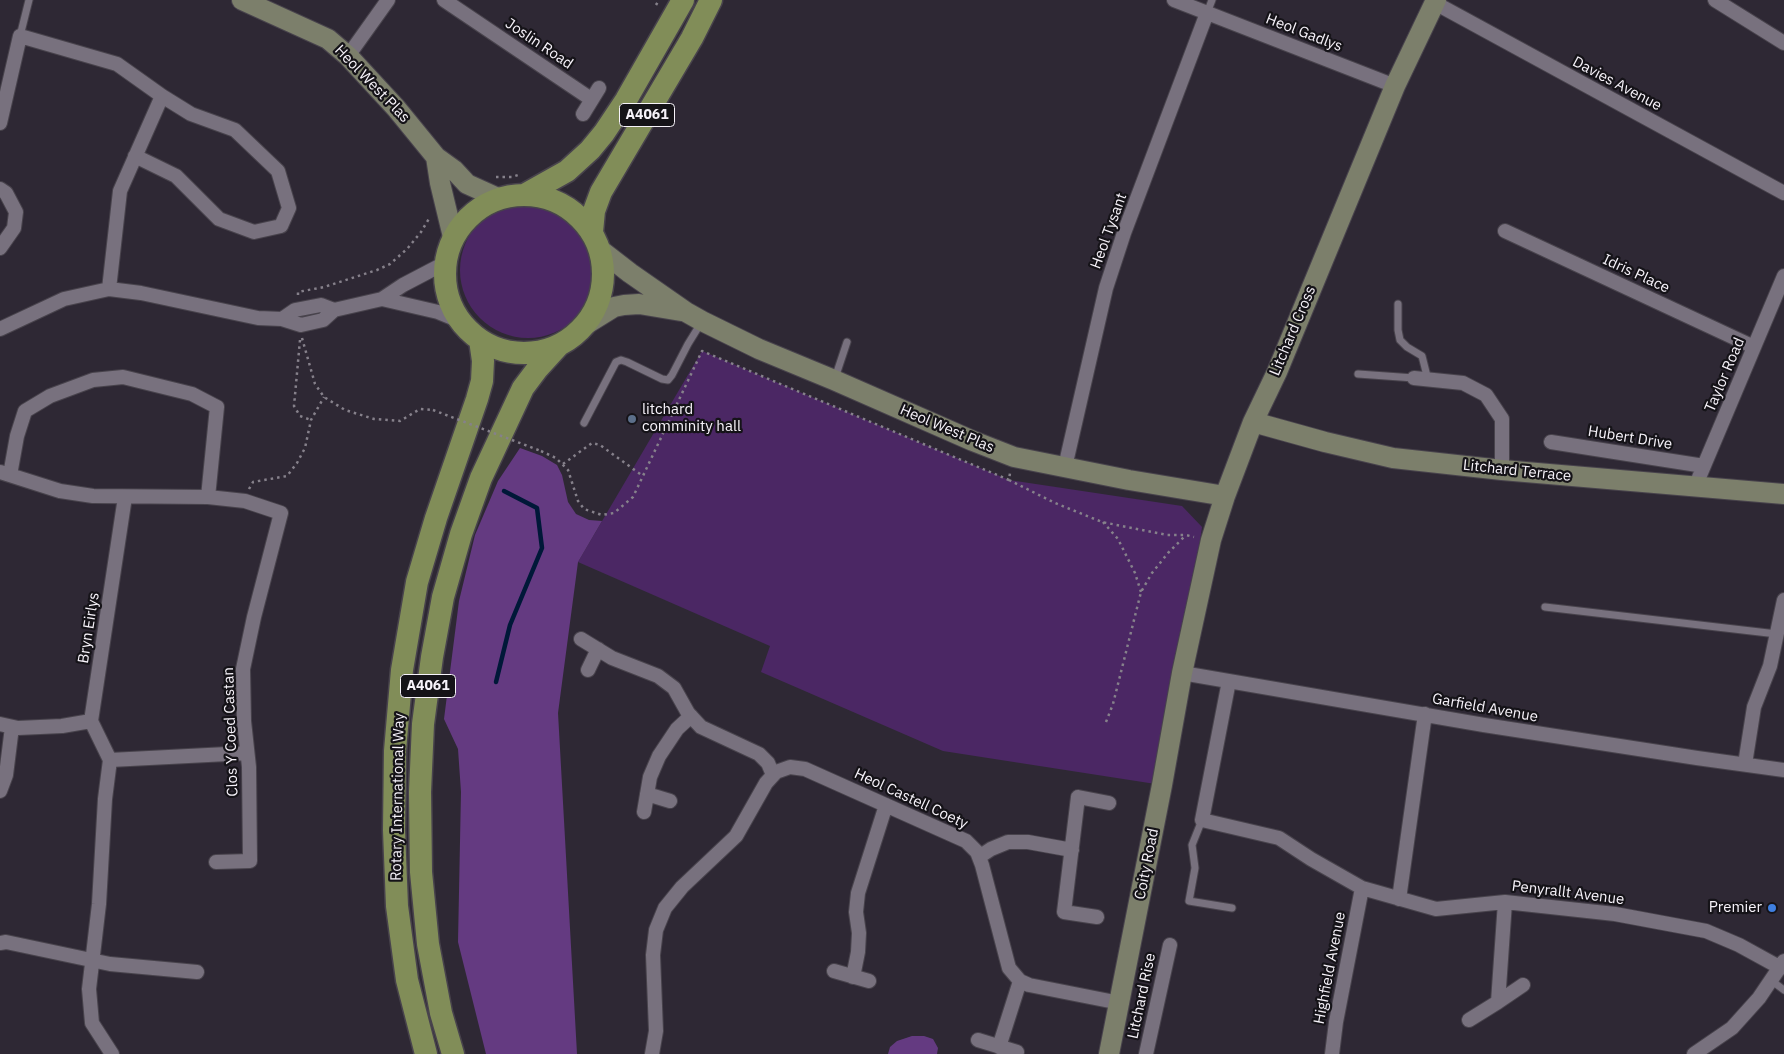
<!DOCTYPE html>
<style>
body{margin:0}
canvas{display:block;background:#2e2834}
</style>
<canvas width="1784" height="1054"></canvas>
<script>
const g = document.querySelector('canvas').getContext('2d');
g.lineJoin = 'round';
function fill(path, color) {
  g.fillStyle = color;
  g.fill(path, 'evenodd');
}
function poly(rows) {
  const path = new Path2D();
  for (const r of rows) {
    if (r.length === 3) {
      path.moveTo(r[0] + r[2], r[1]);
      path.arc(r[0], r[1], r[2], 0, 2 * Math.PI);
      continue;
    }
    path.moveTo(r[0], r[1]);
    for (let i = 2; i < r.length; i += 2) path.lineTo(r[i], r[i + 1]);
  }
  return path;
}
function stroke(path, color, width, dash) {
  g.strokeStyle = color;
  g.lineWidth = width;
  g.lineCap = dash ? 'butt' : 'round';
  g.setLineDash(dash || []);
  g.stroke(path);
}
function drawText(font, color, halo, rows, align = 'center') {
  g.font = font + ' "IBM Plex Sans",sans-serif';
  g.lineWidth = 4.5;
  g.setLineDash([]);
  g.textBaseline = 'middle';
  g.strokeStyle = halo;
  g.fillStyle = color;
  for (const [text, x, y, turn = 0] of rows) {
    g.save();
    g.translate(x, y);
    g.rotate((+turn || 0) * Math.PI / 180);
    g.textAlign = isNaN(turn) ? turn : align;
    if (halo) g.strokeText(text, 0, 0);
    g.fillText(text, 0, 0);
    g.restore();
  }
}
const green = poly([
 [528,270,68],
 [702,351,1009,480,1182,506,1202,527,1182,673,1162,785,943,751,761,672,770,646,578,562]
]);
const forest = poly([
 [520,448,542,456,557,465,562,475,568,502,576,514,589,520,602,521,578,562,558,713,577,1054,486,1054,458,942,461,792,458,749,444,719,459,601,475,535,498,481],
 [912,1036,924,1036,933,1039,938,1048,937,1054,888,1054,890,1047,897,1041]
]);
const stream = poly([
 [496,682,510,625,542,548,537,508,504,491]
]);
const path = poly([
 [656,5,659,0],
 [496,177,512,177,518,175],
 [298,295,298,292,324,287,377,270,390,264,407,249,421,232,430,217],
 [302,338,315,384,324,397,345,410,374,419,400,421,420,409,433,410],
 [300,340,294,406,300,416,311,420],
 [541,451,556,458,568,470,578,501,584,509,602,515,614,513,633,497,702,351,1009,480,1010,473],
 [563,464,592,443,600,445,643,476],
 [1009,480,1055,503,1102,522,1167,535,1186,535,1194,537],
 [249,489,253,482,287,476,297,463,305,448,311,420,324,397],
 [1103,522,1118,539,1135,573,1141,592],
 [1106,722,1113,704,1141,592,1152,573,1168,553,1186,535]
]);
const lane = poly([
 [1207,13,1212,0],
 [20,36,29,0],
 [1398,304,1398,330,1400,340,1407,347,1422,356,1428,380],
 [1358,374,1414,378],
 [835,378,847,342],
 [584,423,616,362,621,360,627,362,662,379,668,380,672,375,688,344,701,323],
 [1545,607,1777,634],
 [1202,820,1192,845,1195,868,1189,901,1232,908],
 [1772,981,1784,990]
]);
const street = poly([
 [444,0,591,99],
 [1174,0,1395,86],
 [1715,0,1784,43],
 [1435,3,1784,193],
 [348,56,388,0],
 [583,114,599,88],
 [0,123,20,36,117,64,162,96,120,191,109,289],
 [135,156,176,176,219,219,254,232,281,226,289,208,278,171,235,130,191,114,162,96],
 [0,189,6,193,16,212,14,228,0,248],
 [1505,231,1754,347],
 [382,299,438,312,460,321],
 [282,319,295,310,321,305,334,310],
 [0,329,64,299,109,289,141,293,258,318,282,319,301,325,323,320,334,310,382,299,403,285,445,263],
 [1414,378,1463,383,1486,395,1502,419,1502,470],
 [1551,442,1704,466],
 [1065,467,1106,288,1124,233,1207,13],
 [0,472,60,491,93,496,208,497,245,501,281,513,254,617,243,669,244,721,249,767,250,861,216,862],
 [10,475,17,436,25,411,50,396,93,380,123,377,192,394,217,407,208,497],
 [1695,487,1784,276],
 [581,639,612,658,658,676,674,688,688,713,701,727,759,754,768,763,773,775],
 [588,670,598,649],
 [1182,673,1484,725,1697,758,1784,770],
 [1229,681,1202,820,1279,838,1311,859,1362,888,1436,909,1505,902,1615,914,1706,931,1739,945,1781,968],
 [0,724,18,728,62,726,91,721],
 [110,760,91,721,125,497],
 [1745,764,1754,707,1770,666,1784,600],
 [0,791,6,775,12,727],
 [647,794,670,801],
 [644,812,650,777,659,756,677,729,691,716],
 [979,857,991,849,1008,842,1028,842,1072,850],
 [1399,899,1425,714],
 [1505,902,1498,1002,1523,985],
 [1097,917,1064,912,1078,797,1109,803],
 [0,943,6,942,110,964,197,972],
 [834,971,869,981],
 [853,977,858,952,859,933,856,912,858,893,886,805],
 [1469,1020,1498,1002],
 [978,1040,1017,1052],
 [999,1047,1020,981],
 [112,1054,92,1023,89,989,99,904,105,799,110,760,247,753],
 [652,1054,656,1031,653,955,656,930,665,908,682,887,736,836,766,783,776,772,790,767,805,769,966,841,977,852,982,865,1009,968,1020,981,1029,985,1120,1003],
 [1146,1054,1170,945],
 [1332,1054,1336,1022,1362,888],
 [1694,1054,1732,1028,1759,998,1784,961]
]);
const secondary = poly([
 [242,0,328,39,348,56,396,108,436,157,454,170,467,184,498,198],
 [436,157,440,183,453,237],
 [599,249,630,273,686,312,702,321,759,349,834,380,973,441,1014,457,1129,480,1225,496],
 [585,325,614,307,624,305,639,304,681,311],
 [1253,422,1325,442,1393,458,1502,470,1784,494],
 [1109,1054,1162,785,1182,673,1211,540,1225,496,1253,422,1277,372,1395,86,1436,0]
]);
const primary = poly([
 [526,194,567,171,590,150,604,133,626,100,683,0],
 [524,274,79],
 [592,232,594,211,601,192,692,38,711,0],
 [426,1054,407,980,397,906,394,830,395,751,402,670,417,582,436,518,477,399,482,381,483,361,480,340],
 [453,1054,441,1013,428,944,421,872,420,792,423,724,432,657,443,597,461,534,481,478,523,388,538,368,559,345]
]);
const pathBridge = poly([
 [433,410,541,451]
]);
const markers = [
 [632,419,5,"#5c6f8a"],
 [1772,908,5,"#3f7fe0"]
];
const shields = [
 [647,115,55],
 [428,686,55]
];
const shieldNames = [
 ["A4061",647,115],
 ["A4061",428,686]
];
const streetNames = [
 ["Heol Gadlys",1304,33,21],
 ["Joslin Road",539,44,34],
 ["Heol West Plas",372,84,46],
 ["Davies Avenue",1617,84,28],
 ["Heol Tysant",1109,231,-70],
 ["Idris Place",1636,274,25],
 ["Litchard Cross",1293,331,-67],
 ["Taylor Road",1725,375,-67],
 ["Heol West Plas",947,429,23],
 ["Hubert Drive",1630,438,9],
 ["Litchard Terrace",1517,471,6],
 ["Bryn Eirlys",89,628,-81],
 ["Garfield Avenue",1485,708,10],
 ["Clos Y Coed Castan",231,732,-92],
 ["Rotary International Way",398,797,-89],
 ["Heol Castell Coety",911,799,25],
 ["Coity Road",1147,864,-79],
 ["Penyrallt Avenue",1568,893,7],
 ["Highfield Avenue",1330,968,-79],
 ["Litchard Rise",1142,996,-78]
];
const poiNames = [
 ["litchard",642,410],
 ["comminity hall",642,427],
 ["Premier",1762,908,"right"]
];
fill(green, '#4b2764');
fill(forest, '#643a81');
stroke(stream, '#001838', 4.5);
stroke(lane, '#48434c', 9);
stroke(street, '#48434c', 16);
stroke(secondary, '#48434c', 22);
stroke(primary, '#48434c', 25);
stroke(path, '#86818b', 2.5, [2.5, 4]);
stroke(lane, '#78717e', 7);
stroke(street, '#78717e', 14);
stroke(secondary, '#7c7f6b', 20);
stroke(primary, '#818d58', 22);
stroke(pathBridge, '#86818b', 2.5, [2.5, 4]);
for (const [x, y, r, color] of markers) {
  const dot = new Path2D();
  dot.arc(x, y, r, 0, 2 * Math.PI);
  g.fillStyle = color;
  g.fill(dot);
  stroke(dot, '#151318', 2);
}
for (const [x, y, w] of shields) {
  const box = new Path2D();
  box.roundRect(x - w / 2, y - 11.5, w, 23, 4);
  g.fillStyle = '#151318';
  g.fill(box);
  stroke(box, '#f7f3fa', 1);
}
drawText('bold 14px', '#f7f3fa', null, shieldNames);
drawText('15px', '#f7f3fa', '#151318', streetNames);
drawText('15px', '#f7f3fa', '#151318', poiNames, 'left');
</script>
